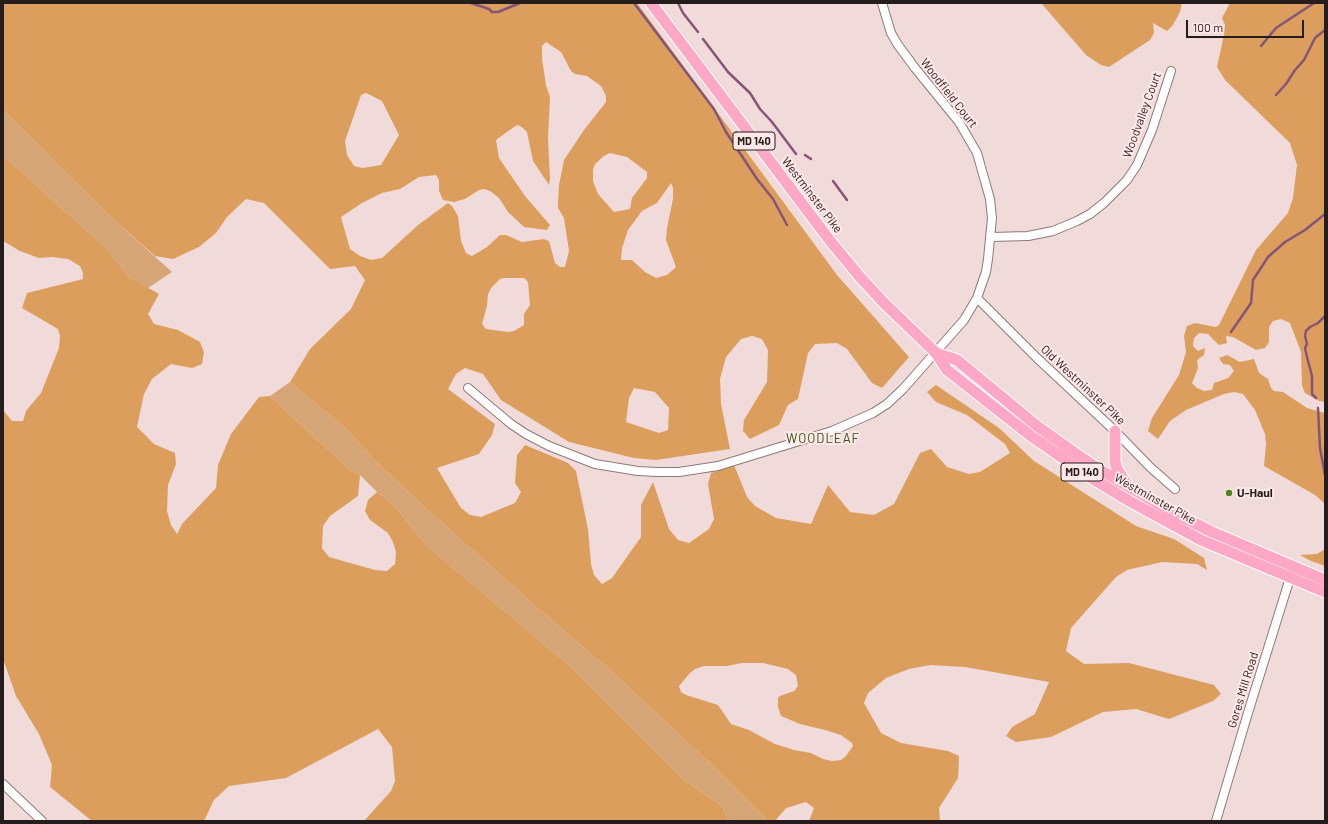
<!DOCTYPE html>
<style>
body{margin:0}
#map{position:relative;width:1328px;height:824px;overflow:hidden;background:#f1dbda;font-family:Barlow,sans-serif}
canvas{display:block}
.frame{position:absolute;inset:0;border:4px solid #251d1d;pointer-events:none}
.scale{position:absolute;left:1186px;top:20px;width:118px;height:18px;box-sizing:border-box;border:2px solid #251d1d;border-top:0;padding-left:5px;font-size:12px;line-height:14px;white-space:nowrap;color:#251d1d;-webkit-text-stroke:3px #ffe8e7;paint-order:stroke}
</style>
<div id="map">
<canvas width="1328" height="824"></canvas>
<div class="frame"></div>
<div class="scale">100 m</div>
</div>
<script>
const g = document.querySelector('canvas').getContext('2d');
g.lineJoin = 'round';
function fill(path, color) {
  g.fillStyle = color;
  g.fill(path, 'evenodd');
}
function poly(rows) {
  const path = new Path2D();
  for (const r of rows) {
    path.moveTo(r[0], r[1]);
    for (let i = 2; i < r.length; i += 2) path.lineTo(r[i], r[i + 1]);
  }
  return path;
}
function stroke(path, color, width, dash) {
  g.strokeStyle = color;
  g.lineWidth = width;
  g.lineCap = dash ? 'butt' : 'round';
  g.setLineDash(dash || []);
  g.stroke(path);
}
function drawText(font, color, halo, rows, align = 'center') {
  g.font = font + ' Barlow,sans-serif';
  g.lineWidth = 4;
  g.setLineDash([]);
  g.textBaseline = 'middle';
  g.strokeStyle = halo;
  g.fillStyle = color;
  for (const [text, x, y, turn = 0] of rows) {
    g.save();
    g.translate(x, y);
    g.rotate((+turn || 0) * Math.PI / 180);
    g.textAlign = isNaN(turn) ? turn : align;
    if (halo) g.strokeText(text, 0, 0);
    g.fillText(text, 0, 0);
    g.restore();
  }
}
const green = poly([
 [3,110,114,220,172,272,148,288,129,277,107,249,3,155],
 [290,382,344,427,378,464,431,513,542,612,611,671,712,765,768,821,729,821,722,806,683,779,570,666,426,545,395,506,377,492,360,475,350,470,270,396]
]);
const forest = poly([
 [3,3,637,3,837,275,909,357,882,388,872,383,847,349,837,343,815,344,808,353,798,399,788,405,779,425,750,439,743,431,744,420,767,382,768,350,762,339,752,336,741,339,726,357,720,379,721,404,730,449,656,460,634,458,569,442,501,400,483,374,465,368,456,374,448,389,495,424,492,435,479,454,437,468,461,508,470,515,481,517,515,503,521,492,515,483,517,455,525,445,568,463,576,471,588,529,591,564,594,575,602,584,612,578,641,537,641,505,653,482,669,529,678,540,689,543,709,529,714,519,708,484,711,473,734,465,747,497,755,506,776,518,811,524,828,485,850,512,874,515,894,504,920,453,931,449,947,467,969,474,980,472,1010,453,1005,444,967,415,936,402,927,392,936,385,999,428,1034,461,1136,526,1174,539,1204,558,1207,570,1197,564,1162,562,1127,570,1116,577,1071,628,1066,651,1084,664,1129,663,1214,685,1221,694,1213,701,1169,719,1136,709,1103,712,1051,737,1016,742,1006,736,1012,727,1035,714,1049,682,965,667,930,665,909,669,886,678,868,693,864,703,881,733,901,743,948,751,959,756,958,778,939,808,940,821,809,821,814,808,806,802,786,808,775,821,768,821,712,765,611,671,542,612,431,513,378,464,344,427,290,382,310,349,351,309,365,280,355,266,330,269,264,203,246,199,227,217,216,233,199,247,173,259,155,256,114,220,3,110],
 [546,42,561,52,571,71,575,74,587,76,601,86,606,96,606,102,584,130,564,160,559,185,558,202,558,208,564,218,569,251,565,267,560,267,555,263,549,241,544,239,522,242,506,235,500,235,487,247,472,256,466,253,461,241,458,216,452,206,448,203,418,225,382,258,371,260,360,256,350,249,341,217,362,203,382,193,400,189,419,177,436,175,439,180,439,191,443,200,454,202,465,199,479,190,484,189,490,191,499,198,508,212,524,227,547,230,550,225,525,196,499,158,496,140,514,127,518,125,523,128,527,132,533,161,549,185,550,179,548,138,550,97,546,85,542,59,542,46],
 [366,93,382,101,399,135,381,165,363,168,354,166,347,155,345,141,361,95],
 [610,153,627,157,647,172,647,178,632,198,630,209,614,212,598,194,593,181,593,170,595,164,604,156],
 [671,183,673,188,673,199,667,228,666,240,676,267,667,275,656,278,645,272,632,260,621,260,622,248,628,230,642,211,657,203],
 [505,278,524,278,528,282,530,305,524,314,524,325,514,331,508,332,486,329,482,324,487,306,488,294,491,288,500,279],
 [634,388,655,392,669,408,668,430,659,433,626,422,629,398],
 [742,663,763,663,788,669,796,675,798,686,794,691,780,696,778,698,778,707,781,716,800,724,825,730,841,735,852,743,853,746,846,756,841,760,832,761,823,759,811,753,794,750,775,744,749,730,731,724,718,705,686,695,681,692,679,686,690,673,695,669,704,666,727,666],
 [1041,3,1182,3,1180,12,1173,25,1167,31,1153,23,1154,33,1150,40,1109,67,1101,65,1086,55],
 [1230,3,1325,3,1325,402,1319,401,1305,393,1302,386,1301,352,1290,323,1281,319,1273,321,1269,327,1269,342,1265,348,1256,350,1233,337,1226,336,1227,343,1219,345,1208,334,1199,333,1194,338,1193,346,1198,351,1205,348,1204,355,1197,360,1198,368,1192,383,1197,388,1204,391,1212,390,1214,383,1228,378,1234,371,1230,365,1223,364,1219,358,1227,355,1240,362,1254,359,1259,373,1268,379,1271,388,1274,391,1283,392,1307,408,1325,413,1325,504,1315,495,1264,466,1266,444,1265,434,1255,410,1243,394,1234,392,1224,394,1186,410,1170,421,1158,439,1148,431,1152,418,1179,375,1186,352,1184,336,1187,326,1195,323,1216,327,1219,325,1256,250,1288,213,1293,198,1297,165,1290,143,1225,80,1217,67,1224,35,1225,25,1222,18],
 [3,155,107,249,129,277,159,294,148,314,154,324,178,330,200,342,204,352,202,364,192,368,171,364,152,379,144,394,137,427,154,444,175,453,176,464,168,485,167,511,171,525,177,534,182,524,216,488,218,465,231,434,259,397,270,396,350,470,360,475,358,496,330,516,323,526,322,548,329,557,375,570,387,571,395,564,396,552,393,542,388,533,370,520,365,511,368,500,377,492,395,506,426,545,570,666,683,779,722,806,729,821,364,821,391,791,395,781,392,747,378,729,286,778,229,786,214,800,204,821,92,821,50,787,52,765,39,734,16,696,3,659,3,410,12,421,23,421,26,411,41,393,59,348,60,336,58,329,22,308,27,293,83,279,83,273,80,266,68,259,53,257,39,258,20,251,3,241],
 [1325,549,1325,566,1311,561,1300,555,1317,554]
]);
const stream = poly([
 [471,3,489,9,492,12,498,12,520,3],
 [634,3,714,109,726,132,757,179,773,199,787,225],
 [678,3,683,13,698,32],
 [703,39,728,72,750,93,760,109,772,122,796,154],
 [1261,46,1276,28,1314,3],
 [1276,95,1286,84,1295,70,1304,60,1315,38,1325,30],
 [805,155,811,159],
 [833,181,847,200],
 [1231,332,1251,303,1253,280,1268,257,1285,242,1305,230,1325,214],
 [1316,398,1312,394,1312,376,1307,357,1305,348,1307,344,1305,336,1306,331,1310,327,1318,323,1325,316],
 [1318,408,1320,448,1325,475]
]);
const minor = poly([
 [991,237,1028,236,1053,231,1077,221,1090,214,1104,203,1127,180,1137,165,1152,130,1171,71],
 [977,298,1037,358,1115,431,1150,467,1175,489],
 [468,388,511,424,526,434,549,446,595,464,638,471,657,472,679,472,718,466,832,431,873,413,887,404,903,389,964,320,977,298,986,272,988,259,992,218,990,199,977,153,959,122,915,68,898,45,891,33,882,3],
 [3,784,42,821],
 [1216,821,1247,716,1290,578,1292,566]
]);
const highway = poly([
 [651,3,831,242,860,277,884,303,936,353,947,370,1031,436,1093,479,1131,502,1201,540,1325,592],
 [936,353,957,360,1037,426,1072,451,1100,470,1172,512,1212,532,1325,580],
 [1115,431,1115,462,1117,469,1126,483]
]);
const markers = [
 [1229,493,4,"#4e851f"]
];
const shields = [
 [754,141,42],
 [1082,472,42]
];
const shieldNames = [
 ["MD 140",754,141],
 ["MD 140",1082,472]
];
const streetNames = [
 ["Woodfield Court",949,93,52],
 ["Woodvalley Court",1142,115,-70],
 ["Westminster Pike",812,195,53],
 ["Old Westminster Pike",1083,385,43],
 ["Westminster Pike",1155,499,29],
 ["Gores Mill Road",1243,690,-73]
];
const poiNames = [
 ["U-Haul",1237,493]
];
const neighbourhoodNames = [
 ["WOODLEAF",823,439]
];
fill(green, '#d6a575');
fill(forest, '#dc9e5d');
stroke(stream, '#865479', 2.5);
stroke(minor, '#8d7978', 10);
stroke(highway, '#fff', 13);
stroke(minor, '#fff', 8);
stroke(highway, '#ffa8c5', 11);
for (const [x, y, r, color] of markers) {
  const dot = new Path2D();
  dot.arc(x, y, r, 0, 2 * Math.PI);
  g.fillStyle = color;
  g.fill(dot);
  stroke(dot, '#ffe8e7', 1.5);
}
for (const [x, y, w] of shields) {
  const box = new Path2D();
  box.roundRect(x - w / 2, y - 9, w, 18, 3);
  g.fillStyle = '#ffe8e7';
  g.fill(box);
  stroke(box, '#251d1d', 1);
}
drawText('bold 11px', '#251d1d', null, shieldNames);
drawText('12px', '#251d1d', '#ffe8e7', streetNames);
drawText('bold 12px', '#251d1d', '#ffe8e7', poiNames, 'left');
g.letterSpacing = '1px';
drawText('13px', '#325516', '#ffe8e7', neighbourhoodNames);
g.letterSpacing = '0px';
</script>
